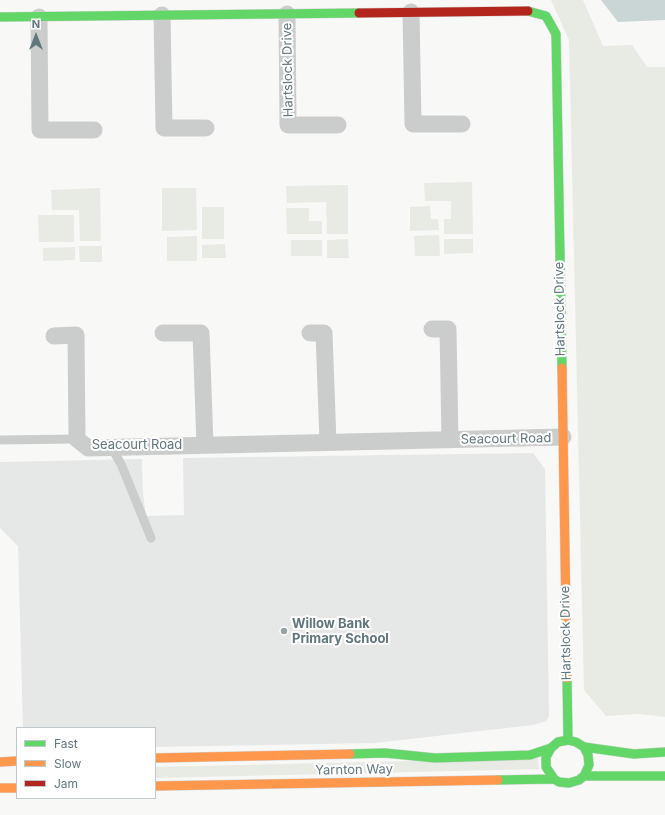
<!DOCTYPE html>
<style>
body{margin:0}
#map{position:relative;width:665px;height:815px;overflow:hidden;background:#f8f8f7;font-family:Inter,sans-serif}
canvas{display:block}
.legend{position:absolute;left:16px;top:727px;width:140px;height:72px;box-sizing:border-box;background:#fff;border:1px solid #bfc8cb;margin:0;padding:5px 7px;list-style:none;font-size:12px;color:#5e767c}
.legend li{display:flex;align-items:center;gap:8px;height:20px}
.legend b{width:20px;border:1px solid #bfc8cb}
.north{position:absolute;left:16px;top:16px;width:40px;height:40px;-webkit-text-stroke:3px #fff;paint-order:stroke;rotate:0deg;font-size:11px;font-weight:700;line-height:16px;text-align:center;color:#5e767c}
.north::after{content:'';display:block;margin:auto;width:14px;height:18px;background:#5e767c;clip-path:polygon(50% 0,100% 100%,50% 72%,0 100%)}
</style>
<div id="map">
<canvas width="665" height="815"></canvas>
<ul class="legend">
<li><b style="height:5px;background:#63d668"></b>Fast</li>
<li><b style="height:5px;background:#ff974d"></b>Slow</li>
<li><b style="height:5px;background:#b3261e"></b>Jam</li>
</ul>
<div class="north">N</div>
</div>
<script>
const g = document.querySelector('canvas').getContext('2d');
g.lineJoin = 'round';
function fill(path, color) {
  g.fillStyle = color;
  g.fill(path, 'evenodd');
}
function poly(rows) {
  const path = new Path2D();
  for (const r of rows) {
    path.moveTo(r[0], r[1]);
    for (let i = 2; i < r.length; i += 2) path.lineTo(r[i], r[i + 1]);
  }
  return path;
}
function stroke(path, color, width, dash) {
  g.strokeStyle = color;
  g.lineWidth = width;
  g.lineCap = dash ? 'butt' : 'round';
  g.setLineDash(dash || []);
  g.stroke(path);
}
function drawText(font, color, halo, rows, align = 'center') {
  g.font = font + ' Inter,sans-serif';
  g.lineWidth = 4;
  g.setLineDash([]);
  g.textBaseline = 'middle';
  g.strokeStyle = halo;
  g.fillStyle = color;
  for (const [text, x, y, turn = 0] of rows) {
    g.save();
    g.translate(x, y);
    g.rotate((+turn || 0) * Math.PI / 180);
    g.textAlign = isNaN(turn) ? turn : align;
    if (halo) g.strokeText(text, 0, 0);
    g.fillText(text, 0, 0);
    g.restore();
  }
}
const built = poly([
 [533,453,545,469,549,716,546,721,533,725,375,743,155,747,155,728,23,728,18,546,0,528,0,462,142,459,143,493,146,516,184,515,183,458]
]);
const green = poly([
 [551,0,583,0,603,46,632,45,647,67,665,67,665,717,639,714,606,716,584,690,569,40],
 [472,182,473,234,444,234,444,219,451,219,451,201,425,201,424,183],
 [348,185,348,234,327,234,326,202,287,203,286,186],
 [100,188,101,241,80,241,79,210,52,210,51,190],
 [162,188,196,188,197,230,162,231],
 [430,206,431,219,438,219,439,230,410,231,410,207],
 [202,207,224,207,224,239,202,239],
 [286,208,309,208,309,221,322,221,322,234,287,234],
 [38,215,74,215,74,242,39,242],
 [439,235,440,256,415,256,414,236],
 [197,236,197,261,167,261,167,237],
 [348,239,349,258,327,258,327,240],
 [444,239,473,239,473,253,444,254],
 [291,240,322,240,322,256,291,256],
 [225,244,226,258,202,258,202,245],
 [79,246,102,246,102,262,80,262],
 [75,247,75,260,43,261,43,248],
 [538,758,539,769,155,778,155,767]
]);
const water = poly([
 [601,0,665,0,665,20,618,22]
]);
const lane = poly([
 [0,440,77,439],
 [111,447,121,464,151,538]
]);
const street = poly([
 [411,12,413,124,462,124],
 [287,14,288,125,338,125],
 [162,15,164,128,206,128],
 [39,17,40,130,94,130],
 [432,329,448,329,450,440],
 [163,333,201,333,205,445],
 [310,333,324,333,328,442],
 [54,336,76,335,77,439,88,448,563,437]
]);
const fast = poly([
 [528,11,546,16,556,34,562,368],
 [0,17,359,13],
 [567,678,568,740],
 [584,747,634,754,665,752],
 [350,754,385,753,435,758,530,755,551,748,558,742,568,740,576,742,584,747,588,755,589,765,584,776,579,780,569,783,559,782,554,779,546,767,546,757,551,748],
 [584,776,664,776],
 [498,780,554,779]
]);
const slow = poly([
 [562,368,567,678],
 [155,758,350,754],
 [0,762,17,761],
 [155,786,498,780],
 [0,788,17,788]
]);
const jam = poly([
 [359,13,528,11]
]);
const markers = [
 [284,631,4,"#94a4a7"]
];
const streetNames = [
 ["Hartslock Drive",288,70,-91],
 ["Hartslock Drive",560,309,-91],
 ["Seacourt Road",506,439,-1],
 ["Seacourt Road",137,445],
 ["Hartslock Drive",566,633,-91],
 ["Yarnton Way",354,770,-1]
];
const poiNames = [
 ["Willow Bank",292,624],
 ["Primary School",292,639]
];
fill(built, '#e6e8e7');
fill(green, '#e8eae4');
fill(water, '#cad6d6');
stroke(fast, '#d4d5d5', 10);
stroke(slow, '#d4d5d5', 10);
stroke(jam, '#d4d5d5', 10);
stroke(lane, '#cbcdcd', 9);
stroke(street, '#cbcdcd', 17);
stroke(fast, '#63d668', 9);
stroke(slow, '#ff974d', 9);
stroke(jam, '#b3261e', 9);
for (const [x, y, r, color] of markers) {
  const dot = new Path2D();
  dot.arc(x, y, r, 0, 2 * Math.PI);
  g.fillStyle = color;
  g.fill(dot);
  stroke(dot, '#fff', 1.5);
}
drawText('13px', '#5e767c', '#fff', streetNames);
drawText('bold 13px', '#5e767c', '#fff', poiNames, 'left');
</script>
